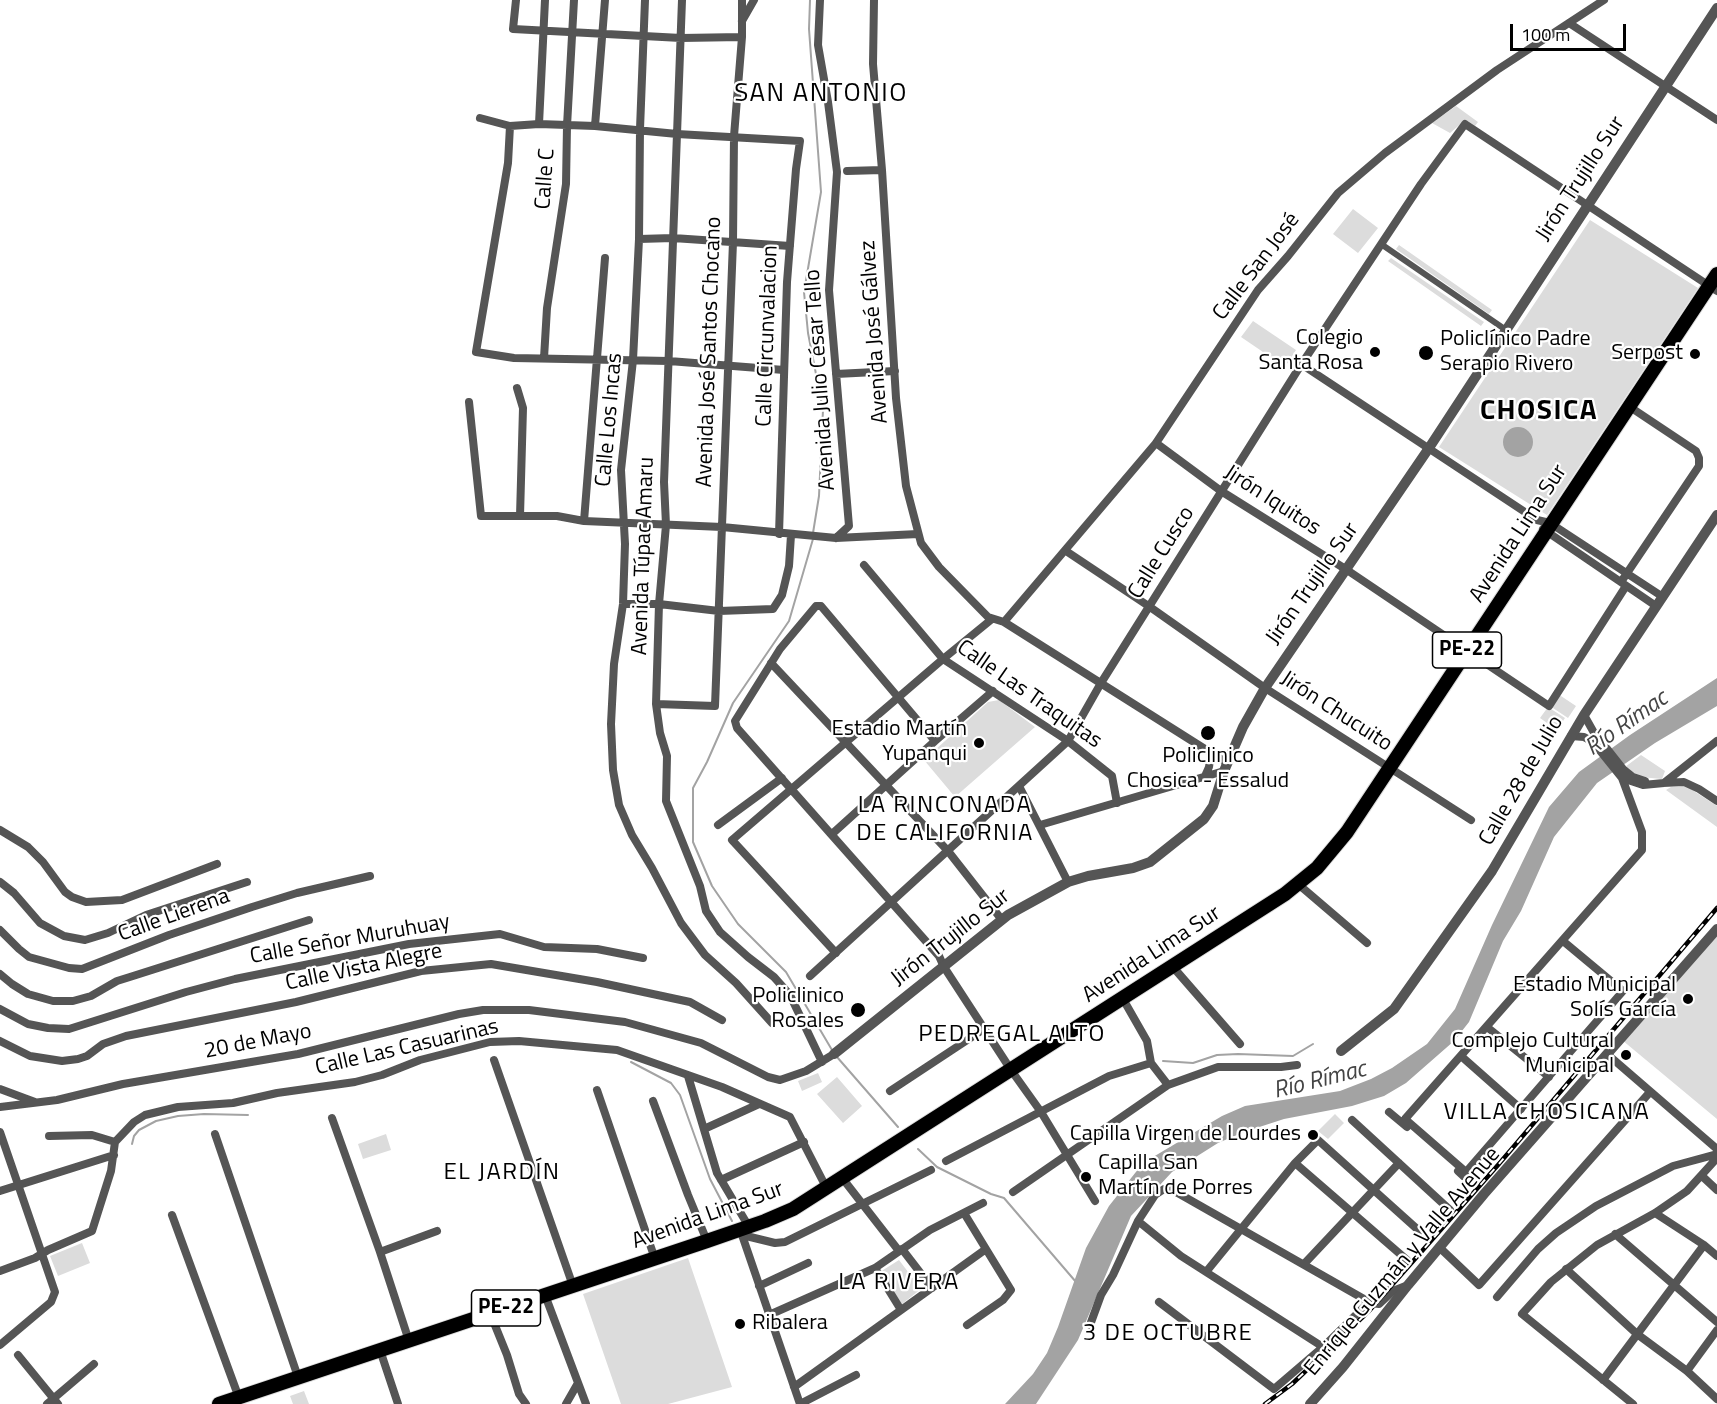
<!DOCTYPE html>
<meta charset="utf-8">
<style>
body{margin:0}
#map{position:relative;width:1717px;height:1404px;overflow:hidden;background:#fff;font-family:"Titillium Web",sans-serif}
canvas{display:block}
.scale{position:absolute;left:1510px;top:24px;width:116px;height:27px;box-sizing:border-box;border:3px solid #000;border-top:0;padding-left:8px;font-size:18px;line-height:21px;white-space:nowrap;color:#000;-webkit-text-stroke:4px #fff;paint-order:stroke}
</style>
<div id="map">
<canvas width="1717" height="1404"></canvas>
<div class="scale">100 m</div>
</div>
<script>
const g = document.querySelector('canvas').getContext('2d');
g.lineJoin = 'round';
function fill(path, color) {
  g.fillStyle = color;
  g.fill(path, 'evenodd');
}
function poly(rows) {
  const path = new Path2D();
  for (const r of rows) {
    if (r.length === 3) {
      path.moveTo(r[0] + r[2], r[1]);
      path.arc(r[0], r[1], r[2], 0, 2 * Math.PI);
      continue;
    }
    path.moveTo(r[0], r[1]);
    for (let i = 2; i < r.length; i += 2) path.lineTo(r[i], r[i + 1]);
  }
  return path;
}
function stroke(path, color, width, dash) {
  g.strokeStyle = color;
  g.lineWidth = width;
  g.lineCap = dash ? 'butt' : 'round';
  g.setLineDash(dash || []);
  g.stroke(path);
}
function drawText(font, color, halo, rows, align = 'center') {
  g.font = font + ' "Titillium Web",sans-serif';
  g.lineWidth = 4.5;
  g.setLineDash([]);
  g.textBaseline = 'middle';
  g.strokeStyle = halo;
  g.fillStyle = color;
  for (const [text, x, y, turn = 0] of rows) {
    g.save();
    g.translate(x, y);
    g.rotate((+turn || 0) * Math.PI / 180);
    g.textAlign = isNaN(turn) ? turn : align;
    if (halo) g.strokeText(text, 0, 0);
    g.fillText(text, 0, 0);
    g.restore();
  }
}
const green = poly([
 [1456,106,1478,122,1475,126,1468,121,1464,121,1450,133,1432,123],
 [1353,209,1378,228,1358,253,1333,234],
 [1590,220,1698,288,1547,515,1439,447],
 [1399,245,1492,310,1489,314,1396,249],
 [1391,258,1484,322,1481,326,1388,261],
 [1253,321,1296,350,1285,367,1241,337],
 [1558,694,1576,706,1568,718,1550,706],
 [999,700,1035,727,955,797,924,760,988,702],
 [1548,707,1565,718,1557,730,1540,718],
 [1641,755,1665,771,1662,779,1640,777,1625,767],
 [1686,786,1717,806,1717,827,1666,790,1671,787],
 [1717,933,1717,1119,1622,1040],
 [818,1073,822,1082,802,1091,798,1081],
 [837,1077,862,1106,843,1123,817,1094],
 [1335,1114,1344,1123,1328,1139,1318,1131],
 [386,1134,391,1150,363,1159,358,1144],
 [82,1243,90,1263,58,1276,50,1256],
 [688,1258,732,1387,668,1404,621,1404,583,1294],
 [899,1260,921,1289,902,1304,880,1272],
 [304,1391,309,1404,293,1404,290,1396]
]);
const water = poly([
 [1518,442,15],
 [1717,678,1717,706,1655,743,1597,783,1554,837,1521,911,1503,941,1469,1022,1454,1041,1406,1083,1384,1096,1352,1106,1284,1119,1244,1132,1218,1143,1172,1172,1131,1216,1078,1340,1036,1404,1005,1404,1033,1374,1047,1353,1058,1327,1086,1248,1109,1206,1143,1163,1222,1116,1245,1106,1340,1091,1371,1079,1392,1068,1427,1044,1455,1009,1492,925,1549,807,1579,772,1630,735]
]);
const stream = poly([
 [810,0,809,29,821,192,804,292,808,333,823,410,819,496,813,533],
 [813,539,789,621,733,703,707,762,693,788,693,842,712,886,738,924,786,972,832,1050],
 [837,1057,898,1127],
 [1163,1061,1193,1063,1217,1055,1238,1054,1293,1056,1313,1044],
 [631,1062,671,1083,680,1095,710,1179,732,1221],
 [132,1144,134,1136,139,1130,156,1121,178,1116,204,1114,248,1115],
 [918,1149,937,1167,991,1194,1004,1198,1076,1282]
]);
const pedestrian = poly([
 [1381,244,1506,330]
]);
const minor = poly([
 [516,0,513,29,681,38,742,37],
 [645,0,640,129,639,239,633,360,621,470,625,544,623,604,614,664,611,724,613,770,619,805,632,835,652,868,681,923,705,955,736,983,772,1023],
 [682,0,664,482,666,525,659,604,656,704,660,733,667,756,666,801,700,886,706,911,720,932,748,957,774,977,790,995,822,1062],
 [820,0,818,45,828,102,837,172,829,290,849,526,836,538],
 [874,0,873,64,882,170,896,398,906,486,921,543,939,567,988,617,1004,622,1227,763],
 [742,21,754,0],
 [1569,23,1717,120],
 [480,118,510,126,539,124,595,126,677,134,800,141,796,169,787,282,779,534],
 [539,124,545,0],
 [510,126,508,163,476,352,514,358,669,361,784,370],
 [595,126,605,0],
 [847,171,882,170],
 [639,239,673,238,790,246],
 [544,358,547,308,566,184,567,126,574,0],
 [1301,364,1537,520,1550,523,1663,597],
 [836,374,895,371],
 [517,388,523,408,520,516],
 [469,402,481,516,557,516,584,521,722,527,836,538,918,534],
 [1156,443,1221,491,1347,570,1549,706,1626,586],
 [584,521,605,258],
 [1543,529,1656,606],
 [1066,551,1150,607,1265,688,1471,820],
 [864,565,943,659,1068,741,1112,776,1117,803],
 [1621,582,1699,466,1699,458,1696,451,1630,407],
 [623,604,659,604,719,611,773,609,782,595,789,566,791,535],
 [1004,622,1156,443,1258,290,1288,256,1338,193,1385,153,1497,70,1604,0],
 [771,663,948,851,1002,920],
 [656,704,715,706,733,242,734,136,742,37,742,0],
 [1584,715,1593,731,1623,769,1633,777,1645,781],
 [1571,736,1584,737,1593,742,1622,778,1643,785,1664,783,1717,741],
 [935,741,821,606,816,606,780,649,735,721,737,728,939,956,944,967,1011,1070,1041,1112,1095,1201],
 [1205,776,1209,767,1211,752],
 [1663,783,1684,782,1699,789,1717,801],
 [1019,786,1068,882],
 [718,825,782,778],
 [1040,825,1224,771],
 [0,830,28,847,43,862,65,892,72,897,86,902,122,900,217,864],
 [832,834,935,741,993,691],
 [0,882,14,893,40,923,64,936,85,940,108,933,146,915,247,882],
 [1298,884,1367,943],
 [0,930,19,949,29,957,69,968,82,969,169,935,252,907,297,893,370,876],
 [1563,941,1623,991,1466,1172,1405,1119,1642,850,1642,832,1622,778],
 [836,953,732,840,943,659,992,619],
 [1173,967,1240,1044],
 [0,974,12,984,28,994,53,1001,73,1001,91,996,117,981,133,976,309,920],
 [810,976,1068,741,1101,683,1299,368,1421,184,1465,124,1717,291],
 [1123,999,1147,1041,1151,1063,1168,1085],
 [0,1009,28,1024,48,1028,69,1029,186,992,235,979,409,944,500,934,544,947,597,949,643,958],
 [1487,1027,1549,1077],
 [0,1041,30,1056,62,1061,78,1059,87,1056,103,1044,126,1036,296,1002,421,971,491,964,597,982,690,1002,722,1020],
 [1607,1054,1717,1149],
 [1461,1056,1521,1109],
 [494,1060,573,1286],
 [688,1076,717,1173,749,1227,747,1230],
 [0,1089,35,1102],
 [597,1090,655,1259],
 [890,1091,984,1029],
 [653,1101,688,1195,707,1241],
 [0,1107,57,1100,123,1084,298,1054,459,1014,483,1010,529,1010,625,1022,701,1043,768,1077,780,1080,806,1071,834,1054],
 [1389,1112,1407,1127],
 [332,1118,380,1252,409,1341],
 [1352,1120,1450,1210],
 [704,1129,759,1104],
 [0,1132,55,1292,51,1302,0,1345],
 [215,1134,298,1377],
 [49,1136,92,1135,115,1142],
 [946,1161,1109,1076,1151,1063],
 [1295,1163,1407,1260],
 [1458,1171,1472,1184],
 [1702,1176,1717,1190],
 [843,1179,899,1251],
 [721,1180,804,1142],
 [0,1191,114,1155],
 [1013,1192,1168,1085,1218,1067,1281,1067,1297,1065],
 [964,1213,1011,1290,1003,1300,967,1325],
 [1655,1213,1704,1245,1717,1256],
 [172,1215,239,1398],
 [1138,1221,1181,1256,1323,1347],
 [1615,1234,1717,1322],
 [742,1235,775,1243,785,1242,931,1170],
 [742,1235,800,1404],
 [1439,1247,1479,1285,1650,1092],
 [902,1249,932,1288],
 [380,1252,437,1231],
 [1304,1264,1399,1163],
 [875,1268,901,1310],
 [1566,1269,1637,1334,1687,1371,1717,1399],
 [0,1271,35,1258,48,1250,92,1231,111,1171,115,1142,134,1122,145,1115,178,1107,233,1103,277,1093,355,1082,382,1075,420,1060,490,1042,519,1041,617,1050,722,1087,790,1117,827,1189],
 [1206,1272,1295,1163,1318,1140,1426,1237],
 [759,1286,808,1263],
 [545,1295,586,1404],
 [1497,1297,1538,1249,1556,1233,1596,1206,1673,1166,1717,1154],
 [1159,1302,1274,1389,1323,1347,1369,1302],
 [490,1313,507,1355,519,1394,526,1404],
 [769,1315,875,1268,930,1230,983,1203],
 [1090,1325,1101,1295,1113,1275,1138,1221,1155,1195,1164,1189,1176,1192,1371,1303,1379,1304,1393,1291,1408,1285],
 [380,1350,398,1404],
 [18,1355,58,1404],
 [1687,1371,1717,1330],
 [1603,1380,1704,1245],
 [794,1387,986,1249],
 [47,1404,94,1364],
 [566,1404,578,1383],
 [800,1404,856,1375],
 [1633,1404,1522,1314,1551,1282,1597,1245,1655,1213,1687,1191,1717,1158]
]);
const tertiary = poly([
 [1341,1051,1394,1009,1492,871,1584,715,1717,515],
 [834,1054,1008,915,1068,882,1088,876,1133,868,1150,862,1204,819,1213,806,1224,771,1243,727,1265,688,1429,448,1717,8],
 [1310,1404,1343,1367,1408,1285,1484,1194,1717,929]
]);
const trunk = poly([
 [219,1404,707,1241,765,1221,793,1209,1285,894,1317,868,1347,832,1717,274]
]);
const rail = poly([
 [1265,1404,1292,1384,1369,1311,1498,1165,1717,908]
]);
const markers = [
 [1375,352,6,"#000"],
 [1426,353,8,"#000"],
 [1695,354,6,"#000"],
 [1208,733,8,"#000"],
 [979,743,6,"#000"],
 [1688,999,6,"#000"],
 [858,1010,8,"#000"],
 [1626,1055,6,"#000"],
 [1313,1135,6,"#000"],
 [1086,1177,6,"#000"],
 [740,1324,6,"#000"]
];
const shields = [
 [1467,650,69],
 [506,1308,69]
];
const shieldNames = [
 ["PE-22",1467,650],
 ["PE-22",506,1308]
];
const streetNames = [
 ["Calle C",546,179,-86],
 ["Jirón Trujillo Sur",1581,179,-57],
 ["Calle San José",1257,267,-53],
 ["Avenida José Gálvez",875,332,-94],
 ["Calle Circunvalacion",768,336,-88],
 ["Avenida José Santos Chocano",710,352,-88],
 ["Avenida Julio César Tello",821,380,-94],
 ["Calle Los Incas",610,420,-85],
 ["Jirón Iquitos",1272,501,33],
 ["Avenida Lima Sur",1519,534,-57],
 ["Calle Cusco",1162,553,-58],
 ["Avenida Túpac Amaru",644,556,-88],
 ["Jirón Trujillo Sur",1313,584,-55],
 ["Calle Las Traquitas",1029,695,35],
 ["Jirón Chucuito",1336,712,33],
 ["Calle 28 de Julio",1522,781,-60],
 ["Calle Lierena",174,916,-20],
 ["Jirón Trujillo Sur",951,938,-38],
 ["Calle Señor Muruhuay",350,940,-10],
 ["Avenida Lima Sur",1152,955,-33],
 ["Calle Vista Alegre",364,968,-12],
 ["20 de Mayo",258,1042,-11],
 ["Calle Las Casuarinas",407,1048,-13],
 ["Avenida Lima Sur",708,1216,-20],
 ["Enrique Guzmán y Valle Avenue",1403,1262,-50]
];
const poiNames = [
 ["Colegio",1363,339],
 ["Santa Rosa",1363,364],
 ["Policlínico Padre",1440,340,"left"],
 ["Serapio Rivero",1440,365,"left"],
 ["Serpost",1683,354],
 ["Estadio Martín",967,730],
 ["Yupanqui",967,755],
 ["Policlinico",1208,757,"center"],
 ["Chosica - Essalud",1208,782,"center"],
 ["Estadio Municipal",1676,986],
 ["Solís García",1676,1011],
 ["Policlinico",844,997],
 ["Rosales",844,1022],
 ["Complejo Cultural",1614,1042],
 ["Municipal",1614,1067],
 ["Capilla Virgen de Lourdes",1301,1135],
 ["Capilla San",1098,1164,"left"],
 ["Martín de Porres",1098,1189,"left"],
 ["Ribalera",752,1324,"left"]
];
const waterNames = [
 ["Río Rímac",1627,724,-35],
 ["Río Rímac",1320,1081,-14]
];
const neighbourhoodNames = [
 ["LA RINCONADA",945,806],
 ["DE CALIFORNIA",945,834],
 ["PEDREGAL ALTO",1012,1035],
 ["VILLA CHOSICANA",1547,1113],
 ["EL JARDÍN",502,1173],
 ["LA RIVERA",899,1283],
 ["3 DE OCTUBRE",1168,1334]
];
const quarterNames = [
 ["SAN ANTONIO",821,95]
];
const districtNames = [
 ["CHOSICA",1539,412]
];
fill(green, '#dcdcdc');
fill(water, '#a3a3a3');
stroke(stream, '#a3a3a3', 2);
stroke(trunk, '#dbdbdb', 16);
stroke(pedestrian, '#555', 6);
stroke(minor, '#555', 8);
stroke(tertiary, '#555', 10);
stroke(trunk, '#000', 14);
stroke(rail, '#000', 4.5);
stroke(rail, '#fff', 2, [7]);
for (const [x, y, r, color] of markers) {
  const dot = new Path2D();
  dot.arc(x, y, r, 0, 2 * Math.PI);
  g.fillStyle = color;
  g.fill(dot);
  stroke(dot, '#fff', 2);
}
for (const [x, y, w] of shields) {
  const box = new Path2D();
  box.roundRect(x - w / 2, y - 18, w, 36, 4.5);
  g.fillStyle = '#fff';
  g.fill(box);
  stroke(box, '#000', 1.5);
}
drawText('bold 21px', '#000', null, shieldNames);
drawText('22px', '#000', '#fff', streetNames);
drawText('22px', '#000', '#fff', poiNames, 'right');
drawText('italic 24px', '#444', '#fff', waterNames);
g.letterSpacing = '1.5px';
drawText('24px', '#000', '#fff', neighbourhoodNames);
g.letterSpacing = '0px';
g.letterSpacing = '1.5px';
drawText('26px', '#000', '#fff', quarterNames);
g.letterSpacing = '0px';
g.letterSpacing = '1.5px';
drawText('bold 28px', '#000', '#fff', districtNames);
g.letterSpacing = '0px';
</script>
